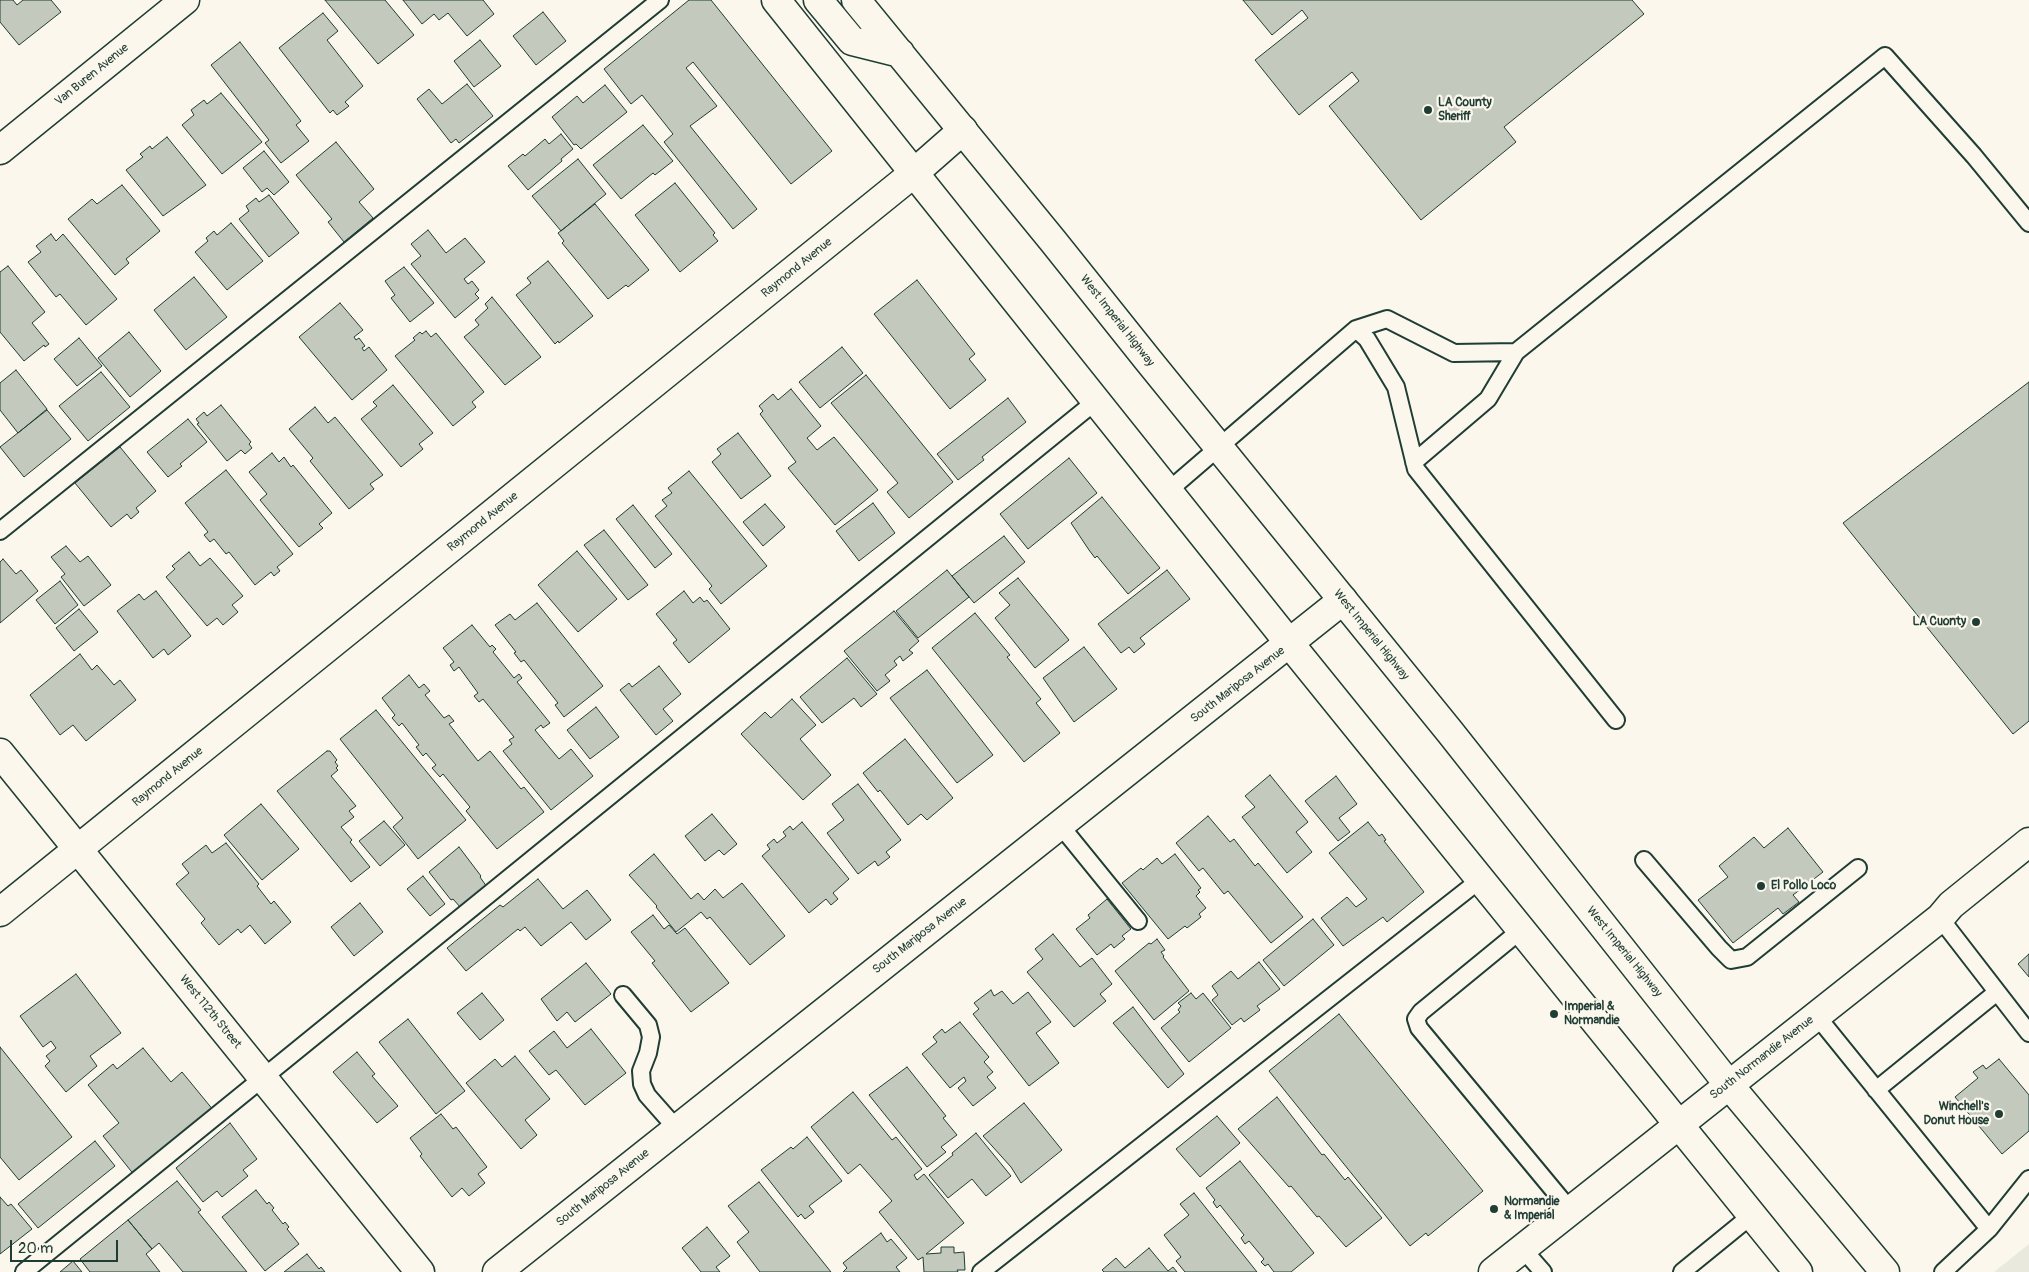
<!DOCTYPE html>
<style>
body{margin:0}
#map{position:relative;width:2029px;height:1272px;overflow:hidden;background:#fbf7ec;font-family:Pangolin,sans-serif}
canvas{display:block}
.scale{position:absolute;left:10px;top:1240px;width:108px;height:22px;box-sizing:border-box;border:2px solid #1f3d34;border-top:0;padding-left:6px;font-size:15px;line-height:18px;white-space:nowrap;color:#1f3d34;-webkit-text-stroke:4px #fbf7ec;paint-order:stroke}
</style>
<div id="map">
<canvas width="2029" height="1272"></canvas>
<div class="scale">20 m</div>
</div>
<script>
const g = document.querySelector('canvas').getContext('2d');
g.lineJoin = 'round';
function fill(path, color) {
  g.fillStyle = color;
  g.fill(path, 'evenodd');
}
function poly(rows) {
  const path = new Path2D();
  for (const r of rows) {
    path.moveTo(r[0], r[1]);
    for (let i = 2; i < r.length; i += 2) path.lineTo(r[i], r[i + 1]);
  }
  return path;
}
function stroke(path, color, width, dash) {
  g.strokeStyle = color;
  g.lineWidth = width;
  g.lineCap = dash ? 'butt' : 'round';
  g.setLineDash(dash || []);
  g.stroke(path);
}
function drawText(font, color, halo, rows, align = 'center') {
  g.font = font + ' Pangolin,sans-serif';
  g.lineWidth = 4.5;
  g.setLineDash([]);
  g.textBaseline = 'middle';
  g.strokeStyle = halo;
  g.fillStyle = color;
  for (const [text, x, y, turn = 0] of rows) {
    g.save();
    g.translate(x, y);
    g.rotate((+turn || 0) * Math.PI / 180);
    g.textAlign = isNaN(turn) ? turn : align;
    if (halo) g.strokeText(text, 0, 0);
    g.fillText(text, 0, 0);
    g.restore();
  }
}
const built = poly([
 [2029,1244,2029,1272,1994,1272]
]);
const building = poly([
 [0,0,13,0,17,5,23,0,51,0,61,12,19,45,0,22,0,0],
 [325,0,385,0,414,35,378,64,325,0],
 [403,0,483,0,494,14,467,36,448,13,439,20,434,14,422,24,403,0],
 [689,0,711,0,832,151,791,184,693,62,686,68,717,106,690,126,757,209,733,229,664,142,673,134,642,95,631,104,604,69,689,0],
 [1243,0,1632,0,1644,14,1504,127,1516,142,1421,220,1329,106,1359,81,1352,72,1299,115,1255,60,1308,18,1302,10,1272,35,1243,0],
 [543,12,566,41,536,65,513,36,543,12],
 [323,13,338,31,327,40,363,86,345,102,349,106,337,115,333,110,330,113,279,48,323,13],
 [480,40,501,66,474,87,454,61,480,40],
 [240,42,301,121,296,125,309,141,281,163,265,143,269,140,211,65,240,42],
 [467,84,493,116,459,143,456,139,451,143,417,99,429,89,442,104,467,84],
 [605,85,627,112,581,149,576,144,574,145,552,117,577,96,583,103,605,85],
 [221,93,262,142,222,174,182,125,194,115,191,110,204,100,207,104,221,93],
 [643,125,673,161,655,175,653,173,621,199,593,165,643,125],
 [561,134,573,149,561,159,562,161,528,190,508,166,523,154,525,156,545,139,549,144,561,134],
 [167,137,206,185,163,216,126,170,143,157,140,154,150,146,152,149,167,137],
 [336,142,374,189,359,202,373,218,344,242,328,222,332,219,296,175,336,142],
 [264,151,289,182,274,195,267,188,262,192,243,168,264,151],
 [578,159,606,194,561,231,532,196,578,159],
 [675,183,715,233,713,235,718,241,680,272,635,215,675,183],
 [122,185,160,231,126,259,129,263,115,275,68,219,92,199,97,204,122,185],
 [269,195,299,233,269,257,239,219,249,211,246,206,256,198,259,202,269,195],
 [595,204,649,270,628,287,626,285,608,299,562,243,564,241,558,233,595,204],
 [231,223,263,261,227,290,195,252,208,241,206,238,214,231,217,235,231,223],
 [428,230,446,253,465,238,485,262,464,279,468,284,472,281,479,290,475,294,479,298,455,318,411,264,421,256,411,244,428,230],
 [51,234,56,241,63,234,117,299,86,325,60,294,56,297,28,262,41,252,36,246,51,234],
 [548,261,593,316,559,343,558,341,555,344,516,295,531,283,527,278,548,261],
 [8,266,45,312,32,323,49,344,45,347,44,345,24,361,0,332,0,272,8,266],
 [404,267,434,303,410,322,391,298,395,295,385,281,404,267],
 [194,277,227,317,186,350,154,310,194,277],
 [917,280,975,354,969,359,986,380,950,409,874,314,917,280],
 [492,297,541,357,505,385,464,337,479,325,475,320,488,308,485,304,492,297],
 [340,303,363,330,354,337,356,340,359,338,365,346,362,348,364,351,369,347,387,370,352,400,299,337,340,303],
 [426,331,431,337,436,333,484,392,472,402,476,407,453,426,395,356,415,340,413,338,420,332,422,334,426,331],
 [129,332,161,371,130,397,98,358,129,332],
 [79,338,102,366,77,386,54,359,79,338],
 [842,347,863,373,820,408,799,382,842,347],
 [16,370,47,409,18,433,0,410,0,383,16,370],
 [101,372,130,407,88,441,59,406,101,372],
 [866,375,953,482,909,518,887,492,898,483,831,403,866,375],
 [2029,382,2029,721,2013,734,1843,523,2029,382],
 [393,385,433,433,419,444,423,449,401,467,361,419,377,406,373,402,393,385],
 [791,389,821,426,807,438,817,450,834,437,878,490,835,525,788,468,796,462,760,414,763,411,759,406,773,394,778,400,791,389],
 [1008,398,1026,422,982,457,984,460,958,480,937,454,1008,398],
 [221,405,251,442,249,444,252,448,245,454,241,450,227,461,197,424,199,423,196,419,204,412,207,416,221,405],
 [315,407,328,423,335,417,383,475,370,484,374,489,349,509,310,461,313,458,289,429,315,407],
 [47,410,71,439,24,477,0,447,47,410],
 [188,419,207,442,180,464,182,466,168,477,147,452,188,419],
 [738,433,771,476,741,499,712,462,721,454,717,449,738,433],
 [120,447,156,491,136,508,139,512,131,519,127,514,111,527,75,483,120,447],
 [272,453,279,462,284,457,291,467,293,465,332,513,319,524,323,528,299,547,260,500,267,494,249,472,272,453],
 [1069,458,1097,493,1028,549,1000,514,1069,458],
 [226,470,293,554,277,567,280,571,274,576,271,572,255,585,229,552,226,554,214,539,210,542,204,535,208,532,185,503,226,470],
 [689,471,767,566,721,604,709,589,712,586,655,516,667,506,662,500,672,493,668,488,689,471],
 [1102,497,1160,568,1128,594,1097,556,1095,558,1089,550,1071,523,1102,497],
 [873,503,895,533,859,561,836,531,873,503],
 [765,504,785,527,763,546,743,522,765,504],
 [633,505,672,554,655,568,616,519,633,505],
 [604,530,648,585,628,600,584,545,604,530],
 [1004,536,1025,562,974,603,952,576,1004,536],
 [66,546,80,562,88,556,111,585,84,606,61,577,65,574,51,557,66,546],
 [577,551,617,599,578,632,538,585,577,551],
 [189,552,200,566,210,558,243,596,232,605,238,612,223,625,217,618,207,626,166,577,175,569,172,566,189,552],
 [3,559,16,574,21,570,38,591,0,623,0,562,3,559],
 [947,570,969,597,918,638,896,611,947,570],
 [1167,570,1190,599,1140,638,1145,644,1134,653,1129,647,1121,653,1098,624,1167,570],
 [1018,578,1069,640,1035,668,995,618,1010,605,999,593,1018,578],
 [60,581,78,605,55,624,36,600,60,581],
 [156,591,191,636,168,655,164,649,153,658,117,611,139,594,144,600,156,591],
 [684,591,693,603,700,597,704,602,707,600,730,629,689,663,673,643,677,640,656,614,684,591],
 [537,603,603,686,564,717,555,705,558,703,524,660,521,662,514,653,516,652,495,625,510,614,515,620,537,603],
 [79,609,98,632,74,651,56,628,79,609],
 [894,611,919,641,909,650,913,653,903,661,900,656,894,661,897,665,885,675,890,681,877,691,844,651,894,611],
 [975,613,1010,655,1007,657,1041,699,1036,703,1060,733,1024,762,932,648,975,613],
 [472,625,490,647,492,645,496,649,493,652,514,678,519,674,522,678,517,682,550,723,543,728,541,725,535,730,559,759,571,749,593,776,551,810,503,751,512,744,509,740,514,737,483,699,479,702,474,696,478,693,459,667,454,671,450,665,454,662,443,648,472,625],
 [1084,647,1117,689,1074,722,1043,678,1084,647],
 [80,654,92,670,97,665,114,685,120,680,136,700,86,741,73,725,60,735,30,695,80,654],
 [847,658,877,694,861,707,854,698,822,723,800,697,847,658],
 [659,666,681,694,663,709,673,721,656,735,620,690,629,683,632,687,659,666],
 [927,670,993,755,957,783,890,698,927,670],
 [409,675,419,688,424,684,430,691,425,695,444,718,449,715,454,721,449,724,478,761,490,751,521,789,524,787,544,812,497,849,466,811,470,807,443,774,440,777,432,768,436,765,426,753,423,756,416,747,419,745,402,723,399,726,392,718,395,715,382,698,409,675],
 [792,699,816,725,800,739,831,775,803,800,741,734,765,712,771,718,792,699],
 [596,707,619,737,590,759,567,730,596,707],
 [376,710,466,820,418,859,393,827,403,818,340,739,376,710],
 [905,739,953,798,927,820,921,814,908,825,880,790,878,792,863,773,905,739],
 [327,751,330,751,337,760,335,762,338,766,336,768,338,770,331,776,356,806,349,811,354,817,341,827,352,840,350,842,370,867,351,882,277,791,327,751],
 [1270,775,1308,822,1296,832,1312,852,1287,873,1242,817,1255,807,1245,796,1270,775],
 [1336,776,1357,804,1339,818,1350,832,1338,841,1305,801,1336,776],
 [858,784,901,840,886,852,890,857,878,866,875,861,858,874,827,833,844,820,832,804,858,784],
 [261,804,299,849,262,880,224,835,261,804],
 [712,814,737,844,724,855,719,850,705,861,685,836,712,814],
 [1208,816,1230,842,1234,839,1255,866,1258,863,1303,917,1271,943,1228,891,1224,894,1203,868,1199,871,1176,843,1208,816],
 [384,821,405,845,380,866,359,841,384,821],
 [802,822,849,879,833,893,838,899,831,905,826,899,809,913,762,856,770,849,767,845,774,839,777,843,786,836,783,832,790,826,793,830,802,822],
 [1368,822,1379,836,1382,834,1386,840,1384,841,1424,892,1387,922,1383,917,1343,946,1321,918,1347,897,1356,907,1367,899,1329,853,1368,822],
 [1788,828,1823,872,1793,895,1799,902,1783,914,1778,908,1733,943,1698,900,1728,877,1719,866,1754,837,1764,848,1788,828],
 [226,843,259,884,257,886,271,904,274,901,291,922,265,944,250,925,241,933,238,929,219,945,201,923,205,919,176,884,189,873,182,864,206,845,212,853,226,843],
 [459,847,481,876,480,877,487,887,461,908,453,899,451,900,429,872,459,847],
 [654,854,691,899,698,893,704,900,715,889,723,898,742,883,785,936,750,965,710,917,707,919,701,912,676,932,656,907,657,906,629,875,654,854],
 [1175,854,1201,888,1198,890,1200,892,1196,896,1206,908,1199,914,1201,917,1187,928,1185,926,1168,939,1122,883,1141,868,1143,870,1157,858,1162,864,1175,854],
 [423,876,445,904,430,916,407,889,423,876],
 [538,879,563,909,587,890,611,920,586,940,571,922,541,946,525,927,520,931,518,929,466,971,447,948,500,905,503,907,538,879],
 [1107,899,1131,929,1122,936,1125,939,1114,948,1111,944,1097,955,1076,929,1090,918,1088,915,1107,899],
 [360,903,383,932,354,956,331,927,360,903],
 [653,915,664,929,669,925,677,934,685,928,729,983,691,1012,652,963,655,961,631,932,653,915],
 [1313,919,1334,945,1284,986,1263,960,1313,919],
 [1053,934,1080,967,1092,958,1112,984,1100,994,1106,1001,1074,1027,1027,972,1043,959,1035,949,1053,934],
 [1157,939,1165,950,1161,952,1164,956,1163,957,1189,991,1154,1020,1115,971,1149,943,1151,944,1157,939],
 [2029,954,2029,977,2018,964,2029,954],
 [1259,962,1280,989,1257,1006,1260,1010,1244,1022,1241,1018,1232,1025,1212,1000,1218,995,1212,986,1231,971,1238,979,1259,962],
 [586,963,611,994,575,1022,567,1012,557,1021,541,999,586,963],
 [76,974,121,1033,90,1056,97,1066,66,1092,45,1066,50,1061,46,1056,56,1048,51,1041,43,1047,20,1016,76,974],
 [991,990,994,996,1002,991,1013,1004,1028,992,1051,1022,1036,1033,1059,1063,1029,1086,973,1014,979,1009,974,1003,991,990],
 [482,993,504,1020,480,1040,457,1013,482,993],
 [1191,993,1196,999,1203,993,1231,1028,1189,1062,1161,1028,1180,1012,1178,1010,1181,1006,1178,1003,1191,993],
 [1133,1007,1184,1074,1168,1088,1113,1023,1133,1007],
 [1339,1014,1483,1191,1428,1236,1426,1233,1410,1246,1269,1071,1339,1014],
 [408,1019,465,1091,436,1114,379,1042,408,1019],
 [960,1022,989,1057,984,1062,993,1072,987,1077,996,1088,973,1106,958,1088,966,1081,964,1077,950,1088,922,1054,937,1042,933,1037,942,1029,945,1033,960,1022],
 [591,1029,626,1073,585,1105,556,1070,549,1075,529,1051,554,1031,567,1048,591,1029],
 [0,1047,72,1137,19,1180,0,1157,0,1047],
 [143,1048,171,1082,182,1072,214,1111,135,1176,103,1136,119,1123,88,1085,113,1064,117,1069,143,1048],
 [357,1052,375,1074,372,1076,398,1106,377,1123,333,1072,357,1052],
 [515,1056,550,1099,525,1120,537,1135,521,1149,466,1083,495,1059,502,1067,515,1056],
 [1999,1059,2029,1095,2029,1131,2002,1154,1955,1097,1978,1078,1973,1072,1983,1065,1986,1069,1999,1059],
 [907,1067,946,1116,943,1118,957,1135,941,1147,946,1152,927,1167,869,1095,907,1067],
 [853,1092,892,1140,896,1137,922,1169,914,1175,917,1180,924,1174,964,1223,926,1254,941,1253,941,1247,954,1247,954,1253,964,1252,965,1270,957,1270,958,1272,924,1272,923,1257,918,1260,879,1212,892,1201,860,1164,848,1174,811,1127,853,1092],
 [1277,1097,1322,1155,1324,1154,1345,1180,1348,1177,1382,1218,1346,1247,1319,1216,1317,1217,1291,1186,1289,1187,1238,1129,1277,1097],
 [1024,1103,1062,1150,1021,1183,1011,1167,983,1136,1024,1103],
 [441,1114,453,1129,456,1127,487,1167,478,1174,485,1183,469,1196,462,1188,452,1197,420,1156,422,1154,410,1138,441,1114],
 [1217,1116,1240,1143,1200,1177,1176,1149,1217,1116],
 [230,1123,257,1159,243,1170,248,1176,222,1197,217,1191,203,1202,176,1168,230,1123],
 [976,1133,1011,1176,986,1196,972,1179,948,1198,929,1175,953,1155,952,1153,976,1133],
 [807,1137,842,1181,809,1206,814,1212,805,1219,801,1214,798,1217,761,1170,791,1147,793,1149,807,1137],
 [95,1141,115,1166,38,1228,18,1204,95,1141],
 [1240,1161,1314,1253,1291,1272,1274,1272,1268,1264,1265,1266,1261,1262,1264,1259,1249,1241,1245,1244,1241,1238,1244,1235,1220,1205,1217,1208,1213,1202,1215,1200,1206,1188,1240,1161],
 [177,1181,201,1210,198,1212,247,1272,183,1272,159,1243,152,1249,128,1220,177,1181],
 [759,1182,831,1272,760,1272,737,1242,749,1232,728,1206,759,1182],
 [256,1190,267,1204,269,1202,274,1208,272,1210,283,1224,285,1222,289,1227,287,1229,299,1244,265,1271,222,1217,256,1190],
 [1194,1193,1257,1272,1185,1272,1176,1261,1181,1257,1164,1235,1189,1215,1180,1204,1194,1193],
 [0,1197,8,1206,11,1204,32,1229,0,1254,0,1197],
 [128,1220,152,1249,146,1254,160,1272,90,1272,80,1259,128,1220],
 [707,1227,730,1256,716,1267,720,1272,701,1272,682,1248,707,1227],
 [881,1233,887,1242,891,1239,907,1258,896,1267,900,1272,843,1272,847,1268,843,1263,881,1233],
 [1149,1248,1168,1271,1173,1267,1177,1272,1104,1272,1102,1270,1116,1258,1125,1268,1149,1248],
 [307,1254,319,1269,321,1267,325,1272,284,1272,307,1254],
 [73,1261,82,1272,60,1272,73,1261]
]);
const service = poly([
 [1356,329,1367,339,1396,387,1416,469,1616,720],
 [1414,462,1488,399,1516,352],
 [1168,491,1356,329,1387,319,1454,353,1516,352,1885,56,1974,156,2029,223],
 [0,531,660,0],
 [1060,825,1138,921],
 [1644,860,1719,948,1731,960,1747,957,1858,868],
 [1940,918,2029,1033],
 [1521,930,1421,1012,1416,1019,1419,1028,1570,1210],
 [623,995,648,1025,651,1037,648,1053,641,1071,642,1084,647,1095,677,1129],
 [1816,1015,1989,1229],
 [1876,1090,1997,992],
 [1522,1248,1543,1272],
 [24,1272,1096,401],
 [981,1272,1481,879],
 [1682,1272,1752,1215],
 [1943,1272,1989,1229,2029,1179]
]);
const minor = poly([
 [0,150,185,0],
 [0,753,420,1272],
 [0,912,914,173,963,130],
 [497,1272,1343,600]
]);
const secondary = poly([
 [1493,1272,1940,918,1951,905,2029,842]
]);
const primary = poly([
 [776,0,1290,644,1798,1272],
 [818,0,852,41,900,53],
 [856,0,1053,241,1148,360,1450,732,1729,1085,1885,1272]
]);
const markers = [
 [1428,110,5,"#1f3d34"],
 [1976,622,5,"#1f3d34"],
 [1761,886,5,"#1f3d34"],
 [1554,1014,5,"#1f3d34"],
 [1999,1114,5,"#1f3d34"],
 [1494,1209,5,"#1f3d34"]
];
const streetNames = [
 ["Van Buren Avenue",92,75,-39],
 ["Raymond Avenue",797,268,-39],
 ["West Imperial Highway",1117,321,52],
 ["Raymond Avenue",483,522,-39],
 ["West Imperial Highway",1371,635,51],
 ["South Mariposa Avenue",1238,685,-38],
 ["Raymond Avenue",168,777,-39],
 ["South Mariposa Avenue",920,936,-38],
 ["West Imperial Highway",1624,952,51],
 ["West 112th Street",210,1012,51],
 ["South Normandie Avenue",1762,1058,-38],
 ["South Mariposa Avenue",603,1188,-39]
];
const poiNames = [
 ["LA County",1438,103],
 ["Sheriff",1438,117],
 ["LA Cuonty",1966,622,"right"],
 ["El Pollo Loco",1771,886],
 ["Imperial &",1564,1007],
 ["Normandie",1564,1021],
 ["Winchell's",1989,1107,"right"],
 ["Donut House",1989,1121,"right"],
 ["Normandie",1504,1202],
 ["& Imperial",1504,1216]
];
fill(built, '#eae9de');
fill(building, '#c4c9be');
stroke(building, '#1f3d34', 1);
stroke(service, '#1f3d34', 20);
stroke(minor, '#1f3d34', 31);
stroke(secondary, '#1f3d34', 31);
stroke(primary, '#1f3d34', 31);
stroke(service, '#fbf7ec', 16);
stroke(minor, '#fbf7ec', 28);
stroke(secondary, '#fbf7ec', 28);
stroke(primary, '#fbf7ec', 28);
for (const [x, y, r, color] of markers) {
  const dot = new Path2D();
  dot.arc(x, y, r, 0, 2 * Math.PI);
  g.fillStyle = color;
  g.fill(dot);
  stroke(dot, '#fbf7ec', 2);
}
drawText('12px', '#1f3d34', '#fbf7ec', streetNames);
drawText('bold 12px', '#1f3d34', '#fbf7ec', poiNames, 'left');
</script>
